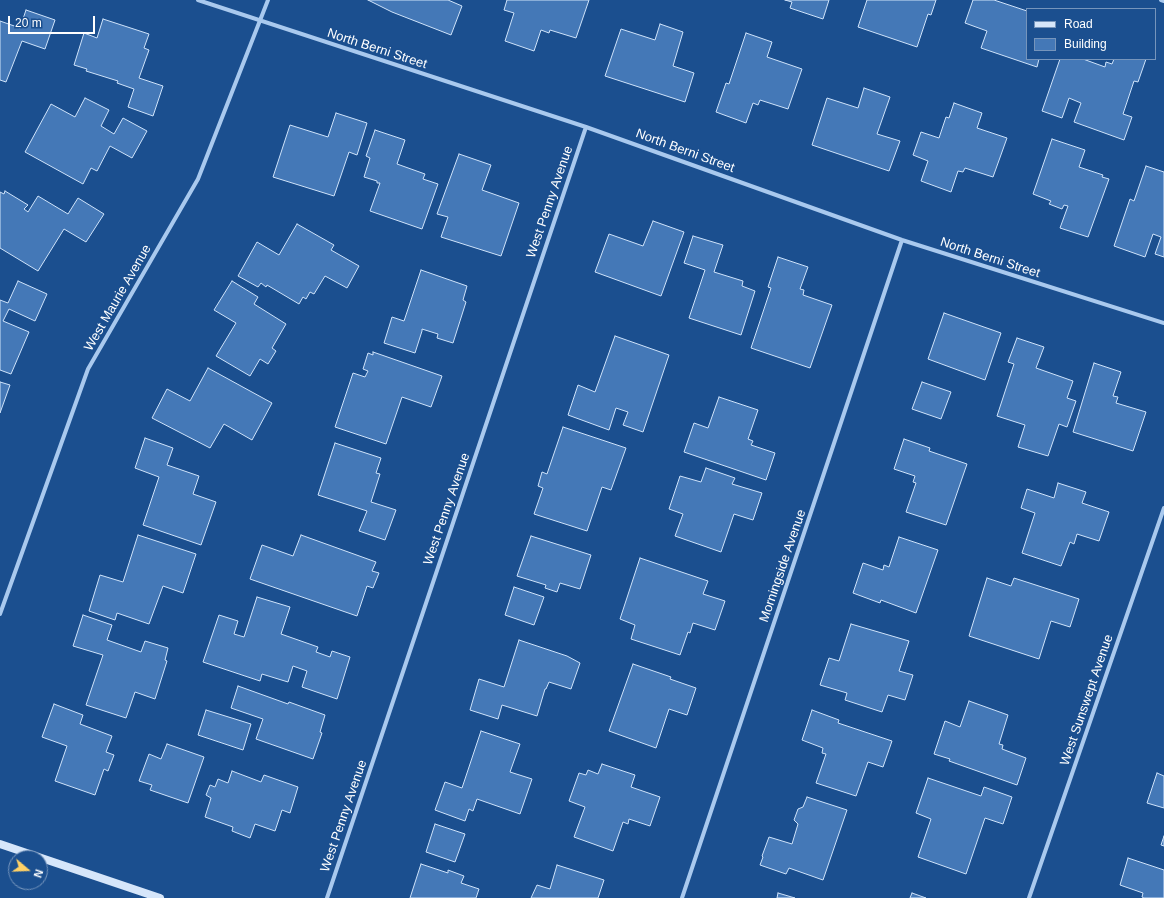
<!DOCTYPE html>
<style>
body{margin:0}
#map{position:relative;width:1164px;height:898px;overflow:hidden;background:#1b4f8f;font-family:Arial,sans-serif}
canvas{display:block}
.legend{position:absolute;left:1026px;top:8px;width:130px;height:52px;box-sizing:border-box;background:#1b4f8f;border:1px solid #7695bc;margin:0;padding:5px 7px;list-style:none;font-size:12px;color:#fff}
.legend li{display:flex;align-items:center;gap:8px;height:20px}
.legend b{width:20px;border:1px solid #7695bc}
.north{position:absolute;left:8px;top:850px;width:40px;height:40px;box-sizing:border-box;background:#1b4f8f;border:1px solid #7695bc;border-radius:50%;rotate:109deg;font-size:11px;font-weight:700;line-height:16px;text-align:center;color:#fff}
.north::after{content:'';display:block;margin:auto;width:14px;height:18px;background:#ffd166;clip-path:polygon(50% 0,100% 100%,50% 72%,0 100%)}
.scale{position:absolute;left:8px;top:16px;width:87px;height:18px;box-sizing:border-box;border:2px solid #fff;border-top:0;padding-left:5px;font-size:12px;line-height:14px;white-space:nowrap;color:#fff;-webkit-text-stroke:3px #1b4f8f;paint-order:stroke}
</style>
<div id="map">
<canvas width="1164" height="898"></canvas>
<ul class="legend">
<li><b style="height:5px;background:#d6e6fa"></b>Road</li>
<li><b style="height:11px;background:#4478b7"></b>Building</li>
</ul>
<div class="north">N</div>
<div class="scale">20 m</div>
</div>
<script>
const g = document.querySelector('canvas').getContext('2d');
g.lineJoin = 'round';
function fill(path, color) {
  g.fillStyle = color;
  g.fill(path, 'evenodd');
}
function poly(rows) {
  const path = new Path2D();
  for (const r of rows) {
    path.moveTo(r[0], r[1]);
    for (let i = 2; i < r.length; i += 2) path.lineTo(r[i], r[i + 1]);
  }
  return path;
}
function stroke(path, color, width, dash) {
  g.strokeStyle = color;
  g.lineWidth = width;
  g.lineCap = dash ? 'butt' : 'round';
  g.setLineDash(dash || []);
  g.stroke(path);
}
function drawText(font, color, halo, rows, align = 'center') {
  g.font = font + ' Arial,sans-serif';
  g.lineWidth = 3;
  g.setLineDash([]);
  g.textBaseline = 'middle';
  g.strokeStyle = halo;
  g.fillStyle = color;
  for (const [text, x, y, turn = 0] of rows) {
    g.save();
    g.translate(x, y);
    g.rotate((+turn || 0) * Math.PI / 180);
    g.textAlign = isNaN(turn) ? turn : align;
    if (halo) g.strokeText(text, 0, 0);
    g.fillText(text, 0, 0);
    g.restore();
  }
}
const building = poly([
 [368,0,448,0,462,6,451,35,392,12,368,0],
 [507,0,589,0,576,38,550,30,549,33,541,30,534,51,505,41,514,13,504,10,507,0],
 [785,0,829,0,823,19,790,8,792,2,785,0],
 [867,0,936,0,931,15,928,14,917,47,858,27,867,0],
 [973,0,994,0,1027,11,1027,59,1039,59,1037,67,981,48,987,31,965,23,973,0],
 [26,10,55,20,45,49,22,41,6,82,0,80,0,21,20,28,26,10],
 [103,19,149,34,144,48,149,50,139,78,163,86,153,116,128,107,134,89,117,83,118,81,86,71,87,69,74,65,84,33,97,38,103,19],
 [660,24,683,32,673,66,694,73,685,102,605,76,621,29,655,40,660,24],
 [746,33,772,42,767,57,802,69,788,109,760,100,758,105,753,103,746,123,716,112,726,83,729,84,746,33],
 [1060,59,1083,59,1105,67,1106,62,1112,64,1114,59,1146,59,1138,82,1134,81,1123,114,1132,117,1124,140,1074,122,1081,103,1069,98,1062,118,1042,111,1060,59],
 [864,88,890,97,877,134,900,141,889,171,812,145,827,98,858,108,864,88],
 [85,98,109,110,101,126,114,134,123,118,147,131,132,158,110,146,97,171,91,168,83,184,25,152,51,104,75,117,85,98],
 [954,103,982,113,977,128,1007,138,993,177,965,168,963,172,958,171,951,192,921,181,928,161,913,155,921,132,939,138,946,117,949,118,954,103],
 [336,113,367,123,357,155,349,152,334,196,273,177,290,125,328,137,336,113],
 [375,130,405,140,397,164,425,174,423,179,438,184,422,229,370,211,380,183,377,183,377,181,364,177,370,158,366,156,375,130],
 [1052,139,1085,150,1079,167,1103,175,1102,177,1109,179,1088,237,1060,228,1068,206,1064,205,1062,209,1049,204,1051,201,1033,194,1052,139],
 [459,154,491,165,482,190,519,203,501,256,441,237,448,217,437,214,459,154],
 [1146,166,1164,172,1164,257,1155,254,1161,237,1153,234,1145,257,1114,246,1130,199,1134,201,1146,166],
 [5,191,28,205,24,209,28,212,38,196,68,214,78,198,104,214,86,242,64,229,38,271,0,248,0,192,4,194,5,191],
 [653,221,684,232,661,296,595,272,609,234,643,246,653,221],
 [297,224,334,245,331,250,359,266,347,288,325,276,314,294,310,292,306,299,303,297,299,304,267,285,266,287,261,283,258,287,238,276,257,242,279,255,297,224],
 [693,236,723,245,714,272,743,281,742,286,755,291,741,335,689,318,705,270,684,263,693,236],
 [778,257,808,267,800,289,804,290,803,295,832,305,810,368,751,348,771,288,768,287,778,257],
 [421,270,467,286,463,300,466,302,453,343,437,338,438,334,422,329,422,331,415,353,384,343,392,317,404,321,421,270],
 [18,281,47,294,35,321,9,309,3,321,29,332,11,374,0,370,0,300,8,303,18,281],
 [232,281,258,297,254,304,286,324,272,348,276,351,268,364,260,359,250,376,216,356,236,323,214,310,232,281],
 [944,313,1001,333,985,380,928,359,944,313],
 [615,336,669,355,643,432,623,425,628,412,616,408,609,430,568,415,578,385,595,392,615,336],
 [1017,338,1044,347,1036,368,1073,381,1067,398,1076,401,1067,427,1059,424,1048,456,1018,447,1025,425,997,416,1014,364,1008,362,1017,338],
 [373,352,442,376,431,407,402,397,386,444,335,427,353,373,365,377,368,371,363,369,368,353,373,355,373,352],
 [1094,363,1121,372,1113,396,1118,397,1116,403,1146,412,1133,451,1073,432,1094,363],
 [208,368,272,403,252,440,224,424,210,448,152,418,167,389,190,401,208,368],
 [0,382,10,385,0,413,0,382],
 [922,382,951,392,941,419,912,409,922,382],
 [719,397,758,410,748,439,753,441,751,445,775,453,766,480,684,452,694,423,708,428,719,397],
 [563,427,626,448,611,490,602,487,587,531,534,514,543,488,538,486,542,472,547,474,563,427],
 [145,438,173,448,167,465,199,476,193,494,216,502,201,545,143,525,159,477,135,468,145,438],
 [904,439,930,448,929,451,967,464,946,525,906,512,916,483,913,482,915,476,894,469,904,439],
 [335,443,381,458,376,473,380,474,371,502,396,510,385,540,359,531,367,511,318,495,335,443],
 [706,468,735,478,732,484,762,493,753,520,734,514,721,552,675,536,683,514,669,509,680,476,701,482,706,468],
 [1058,483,1086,492,1082,503,1109,512,1099,541,1077,534,1074,544,1070,542,1061,566,1022,553,1035,513,1021,508,1027,489,1054,498,1058,483],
 [138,535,196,554,183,593,163,586,149,624,117,613,115,620,89,611,100,575,123,582,138,535],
 [301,535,376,562,372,571,379,573,373,588,367,586,357,616,250,579,262,545,293,556,301,535],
 [531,536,591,555,580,589,560,583,557,592,545,588,546,585,517,576,531,536],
 [899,537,938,550,916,613,881,600,880,603,853,593,863,563,883,570,884,565,889,567,899,537],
 [640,558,708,581,703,594,725,601,715,630,693,623,690,633,688,632,680,655,631,639,635,625,620,619,640,558],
 [987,578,1011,586,1014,578,1079,599,1070,627,1051,621,1039,659,969,636,987,578],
 [514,587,544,597,534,625,505,615,514,587],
 [257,597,290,607,281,634,318,647,316,652,330,657,332,651,350,657,337,699,302,687,307,671,293,666,288,682,262,674,260,681,203,662,219,615,238,621,234,634,244,637,257,597],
 [83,615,112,625,107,640,141,652,145,641,168,648,165,660,167,661,155,699,135,692,126,718,86,705,103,655,73,646,83,615],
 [851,624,909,641,899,671,913,675,905,700,888,695,882,712,845,700,847,693,820,685,829,658,839,661,851,624],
 [519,640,567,656,580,663,571,689,549,682,546,689,545,689,537,716,502,705,498,719,470,710,479,679,504,687,519,640],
 [633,664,671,677,670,679,696,688,687,715,669,709,656,748,609,731,633,664],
 [238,686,288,704,289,702,325,715,320,732,322,733,313,759,256,739,263,719,231,708,238,686],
 [969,701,1008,715,999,744,1003,745,1002,749,1026,758,1017,785,949,761,950,759,934,754,945,721,960,727,969,701],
 [54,704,83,715,80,724,112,736,106,752,114,755,108,771,104,769,95,795,55,781,67,746,42,737,54,704],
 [206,710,251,724,243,750,198,735,206,710],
 [812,710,839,720,838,723,892,741,883,767,868,762,856,796,816,783,826,754,822,753,823,748,802,740,812,710],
 [481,731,520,744,510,772,532,779,520,814,477,799,473,811,469,809,465,821,435,810,445,782,462,788,481,731],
 [167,744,204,757,188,803,150,790,152,785,139,781,149,754,161,759,167,744],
 [602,764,635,775,631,787,660,797,650,826,629,819,628,824,623,822,613,851,574,837,585,807,569,801,579,773,586,775,588,770,598,774,602,764],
 [232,771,261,782,264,775,298,787,290,813,282,810,275,831,255,824,250,838,232,831,233,827,205,817,211,798,206,795,210,785,215,787,218,779,228,783,232,771],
 [1157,773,1164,776,1164,808,1147,803,1157,773],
 [928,778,981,796,984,787,1012,797,1003,824,985,818,966,874,918,857,931,819,916,813,928,778],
 [807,797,847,810,823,880,789,868,786,874,760,865,763,857,762,856,769,837,792,844,798,824,794,820,798,809,803,807,807,797],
 [435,824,465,834,455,862,426,852,435,824],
 [1164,836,1164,846,1161,845,1164,836],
 [1128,858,1164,870,1164,898,1144,898,1142,897,1143,893,1120,885,1128,858],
 [421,864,448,873,448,870,464,876,461,883,479,889,476,898,410,898,421,864],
 [557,865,604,880,598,898,531,898,537,885,550,889,557,865],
 [778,893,795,898,777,898,778,893],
 [912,893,926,898,910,898,912,893]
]);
const street = poly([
 [198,0,586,127,902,240,1164,323],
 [1161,0,1164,1],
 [0,614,88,369,198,179,268,0],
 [327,898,586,127],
 [682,898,902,240],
 [1029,898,1164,508]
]);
const secondary = poly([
 [0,844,160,898]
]);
const streetNames = [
 ["North Berni Street",377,49,18],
 ["North Berni Street",685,151,20],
 ["West Penny Avenue",550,202,-71],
 ["North Berni Street",990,258,18],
 ["West Maurie Avenue",118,298,-60],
 ["West Penny Avenue",447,509,-71],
 ["Morningside Avenue",783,566,-71],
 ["West Sunswept Avenue",1087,700,-71],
 ["West Penny Avenue",344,816,-71]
];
fill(building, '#4478b7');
stroke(building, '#cfe3fa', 1);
stroke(street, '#a9c9ee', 4);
stroke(secondary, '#d6e6fa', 8);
drawText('13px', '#fff', '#1b4f8f', streetNames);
</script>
